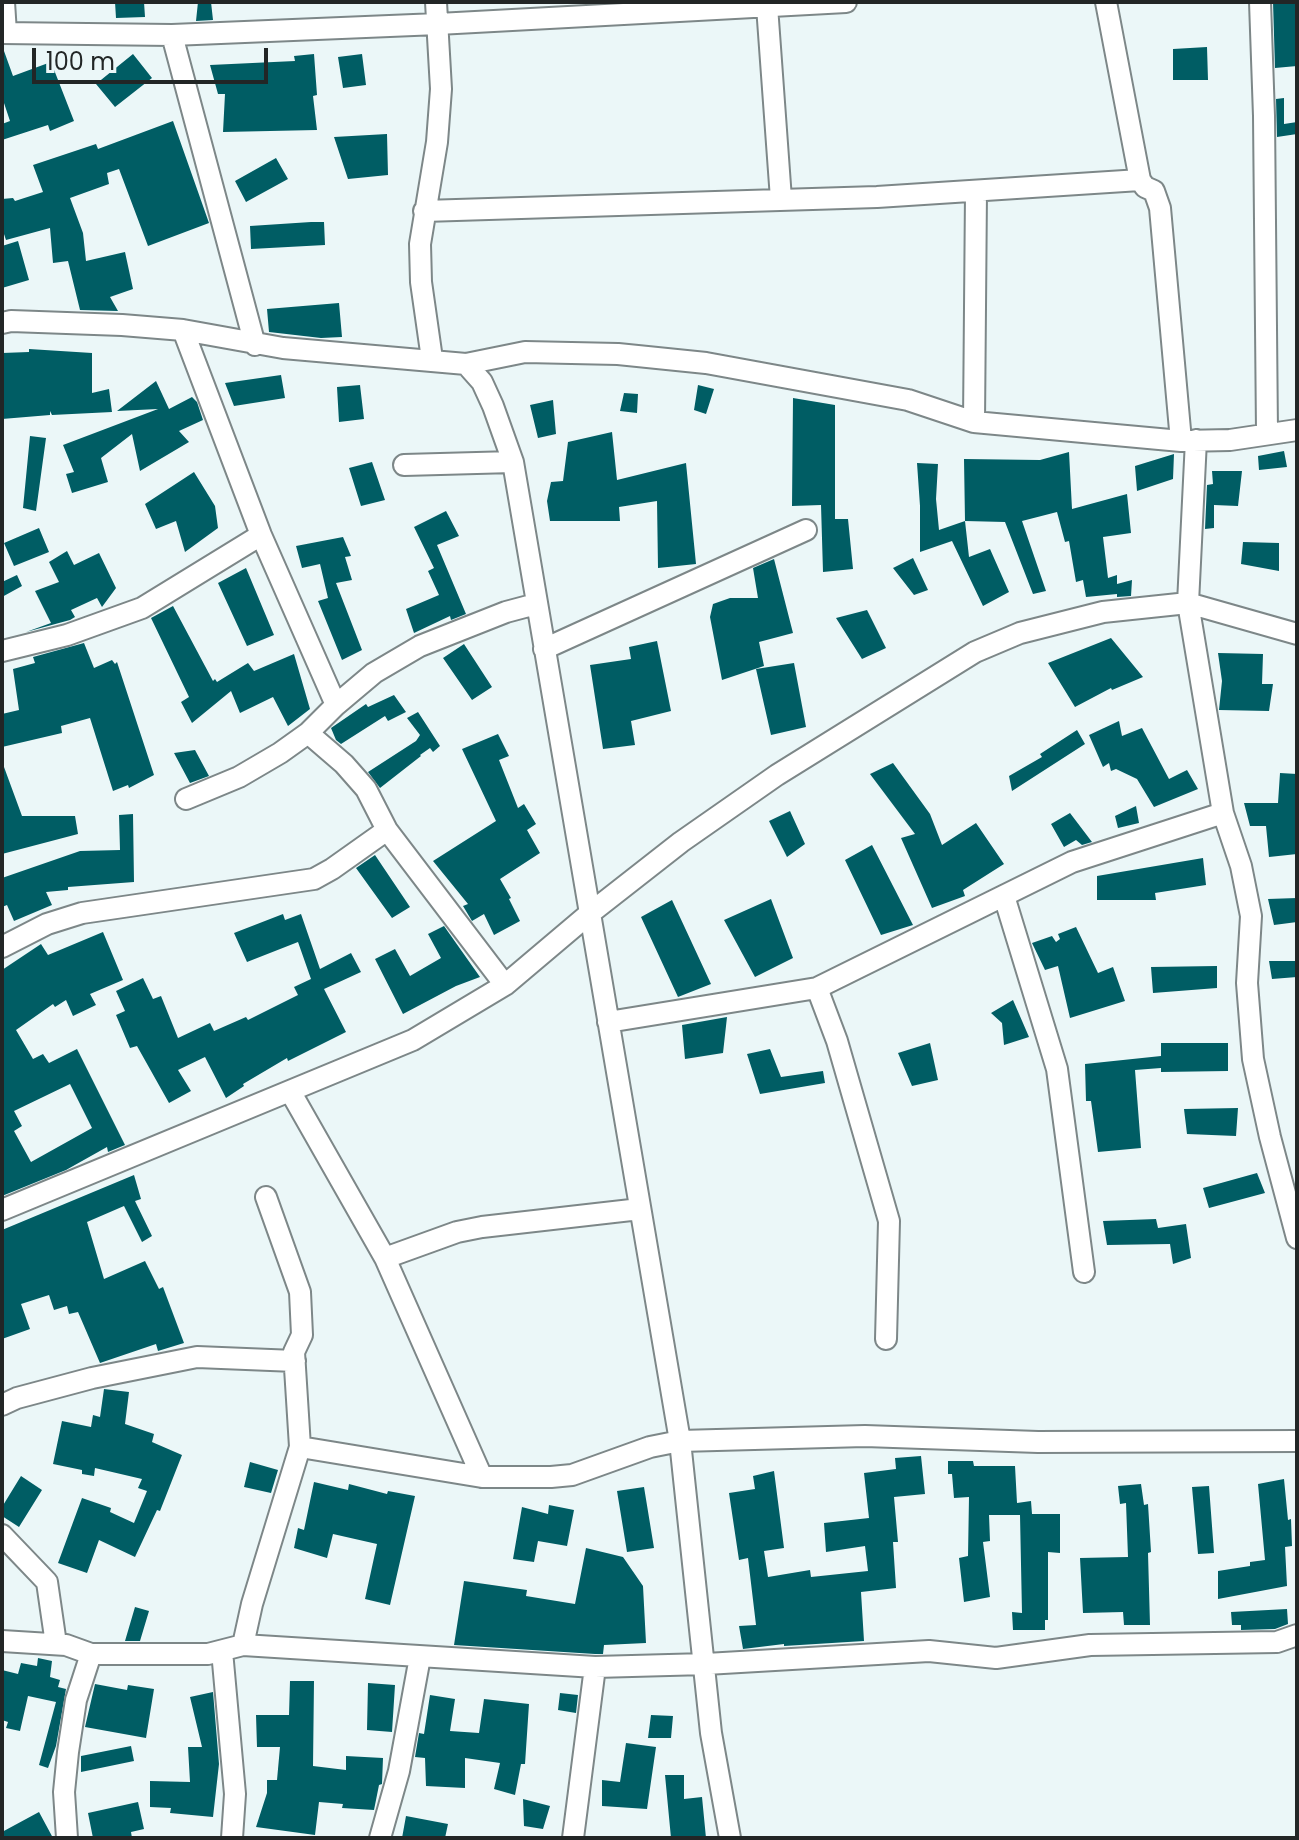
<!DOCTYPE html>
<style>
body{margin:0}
#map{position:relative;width:1299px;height:1840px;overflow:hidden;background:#ebf7f8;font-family:Poppins,sans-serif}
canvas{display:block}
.frame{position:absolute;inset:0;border:4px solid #222626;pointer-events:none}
.scale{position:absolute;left:32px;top:48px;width:236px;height:36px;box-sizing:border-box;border:4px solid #222626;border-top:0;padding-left:10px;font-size:24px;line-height:28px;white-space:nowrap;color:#222626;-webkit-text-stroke:6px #ebf7f8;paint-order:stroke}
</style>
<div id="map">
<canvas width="1299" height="1840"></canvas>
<div class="frame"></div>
<div class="scale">100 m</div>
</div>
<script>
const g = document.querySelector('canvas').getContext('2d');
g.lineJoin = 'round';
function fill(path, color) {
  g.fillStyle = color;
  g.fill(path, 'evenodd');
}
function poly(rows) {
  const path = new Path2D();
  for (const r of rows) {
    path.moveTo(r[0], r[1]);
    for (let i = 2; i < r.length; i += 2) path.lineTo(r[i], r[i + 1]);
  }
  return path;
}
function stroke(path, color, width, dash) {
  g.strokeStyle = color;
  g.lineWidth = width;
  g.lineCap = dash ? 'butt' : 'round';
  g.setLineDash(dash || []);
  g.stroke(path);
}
const building = poly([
 [115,2,144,2,145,17,116,18],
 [198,2,211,2,213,20,196,21],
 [1273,2,1297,2,1297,66,1275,68],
 [1207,47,1208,80,1173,80,1173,49],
 [2,51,4,51,13,76,51,62,74,121,50,131,48,125,2,140,2,124,10,121,2,97],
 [133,54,152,78,115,107,96,84],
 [314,54,317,95,313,96,317,130,223,132,225,94,218,94,210,65,295,61,294,56],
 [362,54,366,85,343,88,338,57],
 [1284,98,1284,124,1297,122,1297,134,1277,137,1276,99],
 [173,121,209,223,148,246,119,169,107,173,109,184,70,198,83,233,86,261,125,252,133,289,110,297,118,311,80,310,68,261,53,263,50,228,6,240,2,228,2,199,13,198,15,201,43,192,33,165,96,144,98,149],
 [387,134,388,175,348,179,334,137],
 [276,158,288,179,246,202,235,181],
 [311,222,324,222,325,245,251,249,250,226],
 [18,241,29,280,2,288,2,246],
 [339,303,342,337,321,338,269,332,267,309],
 [29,349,92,353,92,393,109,389,112,412,52,415,50,411,50,415,2,419,2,353,29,352],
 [281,375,285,398,234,406,225,383],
 [156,381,169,409,192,397,197,402,203,420,179,431,189,442,140,471,132,434,101,458,108,482,72,493,66,474,74,472,63,445,158,409,117,411],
 [360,385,364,419,339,422,337,387],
 [698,385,714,389,706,414,694,410],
 [624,393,638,394,637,413,620,411],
 [793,398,835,405,835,519,848,519,853,569,823,572,821,505,792,506],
 [553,400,556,434,538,438,530,405],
 [612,432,617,480,686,463,696,564,658,568,657,501,619,507,620,521,550,521,547,501,551,482,563,481,568,442],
 [30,436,46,438,36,511,23,508],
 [1284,451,1287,467,1259,470,1258,456],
 [1069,452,1072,509,1127,494,1131,533,1103,537,1108,578,1117,575,1117,584,1132,580,1131,596,1117,597,1117,594,1086,597,1083,580,1076,582,1069,541,1065,542,1057,512,1022,521,1046,591,1033,594,1005,522,965,521,964,459,1040,460],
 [1174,454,1173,479,1137,491,1135,466],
 [372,462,385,500,361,506,349,468],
 [917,463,938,464,936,499,939,530,965,521,969,557,990,549,1009,592,983,606,952,541,920,552,920,506],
 [1212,471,1242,471,1238,506,1214,505,1214,528,1205,529,1207,485,1213,484],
 [194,472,215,506,218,528,185,552,176,521,156,529,145,504],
 [446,511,459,536,437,545,466,614,451,620,450,616,414,633,406,609,439,595,428,571,434,568,414,527],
 [39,528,49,552,14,566,4,543],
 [343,537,351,556,345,557,352,580,336,583,362,650,342,660,318,601,328,598,320,564,302,568,296,546],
 [1243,542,1279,543,1279,571,1241,564],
 [67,551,74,565,99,553,116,588,102,607,97,598,71,610,75,617,70,620,26,632,51,623,35,591,59,582,49,562],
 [913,558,928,590,914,595,893,568],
 [774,559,793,633,759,642,764,666,722,680,710,617,713,604,730,598,758,598,753,568],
 [246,568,274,635,247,646,218,583],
 [17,575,22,586,2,597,2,582],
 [173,606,213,681,215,679,217,682,248,663,254,671,294,654,310,709,288,726,273,697,240,713,231,691,192,723,181,702,189,697,151,618],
 [867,610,886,648,862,659,836,618],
 [1111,638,1143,677,1112,690,1111,688,1075,707,1048,663],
 [657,641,671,711,631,721,635,745,603,749,590,665,631,659,629,647],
 [84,643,94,668,112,660,115,664,117,662,154,775,129,788,128,785,113,791,90,718,61,726,62,733,2,747,2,714,19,710,13,669,35,663,33,657],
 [464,644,492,687,472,700,443,658],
 [1218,653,1263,654,1262,684,1273,684,1269,711,1219,710,1222,681],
 [794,663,806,727,771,735,756,669],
 [394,695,406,712,388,721,385,716,341,744,336,740,331,728,366,704,368,707],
 [418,712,440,746,433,752,430,748,420,755,421,756,380,788,368,772,416,741,420,735,407,718],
 [1119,721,1122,736,1142,728,1169,779,1187,770,1198,789,1154,807,1137,779,1116,769,1111,771,1109,763,1103,767,1089,735],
 [1077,730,1085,744,1012,791,1009,776,1042,757,1040,754],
 [498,734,509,756,499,760,518,808,524,804,536,824,527,830,540,853,500,879,511,898,509,899,520,921,494,935,484,914,472,921,463,906,468,904,433,861,496,821,462,749],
 [195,750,209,776,190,783,174,753],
 [893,763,930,814,942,845,976,823,1004,864,963,890,965,896,932,908,901,838,915,834,870,774],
 [4,767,22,816,75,816,78,834,2,854,2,768],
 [1280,773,1297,774,1297,854,1269,857,1266,826,1250,826,1244,803,1278,803],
 [1136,806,1139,823,1118,828,1115,816],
 [790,811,805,844,787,857,769,821],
 [1070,813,1092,842,1082,845,1076,840,1064,847,1051,824],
 [133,814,134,882,68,887,68,890,46,892,52,905,14,921,7,905,2,907,2,878,80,851,120,850,119,815],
 [872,845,913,925,881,935,845,860],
 [375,855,410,907,392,918,356,868],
 [1203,858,1206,885,1155,893,1156,900,1097,900,1097,876],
 [1297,898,1297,922,1274,925,1268,899],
 [771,899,793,958,755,977,724,920],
 [672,900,711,984,678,997,641,917],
 [283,914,285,920,301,914,320,969,351,953,361,972,324,989,346,1032,288,1061,287,1058,243,1084,244,1086,226,1098,205,1057,178,1070,191,1091,169,1103,137,1046,130,1048,116,1015,125,1011,116,991,143,978,153,999,161,996,178,1038,210,1023,214,1031,246,1017,248,1020,298,995,294,987,311,979,298,942,247,962,234,933],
 [444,926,480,977,456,986,403,1014,375,959,395,949,410,976,441,958,428,934],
 [1076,927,1098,973,1113,967,1125,1001,1070,1018,1058,966,1045,970,1032,943,1052,936,1056,942,1060,939,1058,934],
 [103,932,123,980,90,994,96,1005,73,1016,66,1000,55,1007,53,1004,16,1030,33,1059,43,1054,49,1063,77,1049,125,1145,108,1152,107,1147,66,1170,2,1196,2,970,41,944,48,955],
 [70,1084,92,1128,31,1162,14,1131,22,1126,14,1111],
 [1269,961,1297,961,1297,977,1272,979],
 [1217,966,1217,988,1153,993,1151,967],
 [1013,1000,1029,1037,1004,1045,1002,1023,991,1013],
 [727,1017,723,1053,685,1059,682,1025],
 [930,1043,938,1080,912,1086,898,1053],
 [1161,1043,1228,1043,1228,1071,1161,1072,1161,1068,1135,1070,1141,1148,1098,1152,1091,1101,1086,1101,1085,1064,1161,1056],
 [770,1049,781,1077,823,1071,825,1083,760,1094,747,1054],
 [1238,1108,1236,1136,1187,1134,1184,1109],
 [1257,1173,1265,1193,1209,1208,1203,1188],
 [134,1175,141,1199,135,1201,152,1236,142,1242,124,1206,87,1222,104,1279,145,1261,159,1289,163,1287,184,1343,158,1351,156,1344,100,1363,78,1312,69,1314,67,1306,54,1310,49,1295,21,1304,30,1329,2,1339,2,1230],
 [1156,1219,1158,1228,1186,1224,1191,1258,1173,1264,1170,1244,1107,1245,1103,1221],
 [104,1389,129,1392,125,1424,154,1434,152,1442,182,1455,160,1511,157,1510,135,1557,99,1540,87,1573,58,1563,82,1498,111,1508,110,1512,134,1523,147,1491,138,1488,142,1479,95,1468,94,1476,82,1474,82,1470,53,1464,62,1421,91,1427,93,1415,100,1417],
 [921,1456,925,1494,894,1497,898,1542,893,1542,896,1588,861,1592,864,1641,784,1646,784,1644,743,1649,739,1626,756,1625,748,1558,739,1560,729,1493,755,1489,753,1476,774,1471,784,1548,764,1551,768,1577,810,1570,811,1577,868,1571,865,1546,826,1552,824,1523,869,1518,864,1473,896,1469,895,1458],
 [948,1461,973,1461,974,1466,1015,1466,1017,1503,1031,1501,1032,1514,1060,1514,1060,1553,1048,1552,1048,1620,1045,1620,1045,1630,1013,1630,1012,1612,1022,1613,1020,1515,989,1515,990,1541,983,1542,990,1597,964,1602,959,1558,968,1556,969,1497,954,1498,952,1474,948,1474],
 [250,1462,278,1470,271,1493,244,1487],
 [21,1476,42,1490,19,1527,2,1516,2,1507],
 [1284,1479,1288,1520,1291,1519,1292,1546,1285,1547,1287,1586,1218,1599,1218,1571,1250,1566,1250,1562,1265,1560,1258,1484],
 [314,1482,348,1490,349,1484,387,1494,388,1491,415,1496,390,1605,365,1599,377,1544,333,1534,327,1558,294,1548,298,1528,304,1530],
 [1141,1484,1144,1505,1148,1504,1151,1552,1148,1553,1150,1625,1124,1625,1123,1612,1083,1613,1080,1558,1128,1557,1126,1503,1120,1504,1118,1486],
 [1209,1486,1214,1553,1198,1554,1192,1487],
 [644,1487,654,1548,627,1552,617,1491],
 [549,1505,574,1510,567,1546,538,1541,534,1562,513,1559,522,1507,548,1514],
 [586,1548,623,1557,643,1586,646,1643,604,1645,603,1654,595,1654,454,1645,464,1581,527,1590,526,1596,575,1604],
 [135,1607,149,1611,140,1641,125,1641],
 [1287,1609,1288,1624,1275,1629,1241,1630,1241,1625,1232,1625,1231,1612],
 [38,1658,52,1661,50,1677,60,1680,58,1687,66,1689,56,1746,48,1768,39,1765,56,1702,28,1696,20,1731,6,1728,8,1722,2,1720,2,1670,18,1674,21,1663,37,1666],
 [290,1681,314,1681,313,1766,346,1770,346,1756,383,1758,382,1784,379,1785,374,1810,342,1808,343,1804,319,1802,315,1835,256,1827,267,1793,267,1780,277,1780,280,1747,257,1747,256,1715,289,1715],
 [368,1683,395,1685,392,1732,367,1730],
 [95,1684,127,1690,128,1685,154,1689,146,1738,85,1727],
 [213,1692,219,1764,213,1817,170,1813,171,1808,150,1807,150,1781,190,1782,188,1747,202,1747,190,1697],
 [560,1693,578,1695,576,1713,558,1710],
 [430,1695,455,1699,450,1731,479,1733,484,1699,529,1704,525,1764,521,1764,515,1795,494,1789,500,1763,465,1758,465,1788,426,1786,425,1758,415,1757,419,1733,424,1734],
 [651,1715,673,1716,671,1738,648,1738],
 [626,1743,656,1747,647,1809,602,1806,602,1780,620,1782],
 [131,1746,134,1761,81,1772,81,1756],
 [665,1775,684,1775,684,1799,702,1797,706,1838,671,1838],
 [523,1799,550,1806,543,1829,524,1826],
 [138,1802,144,1829,131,1832,132,1838,93,1838,88,1813],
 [39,1812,53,1838,2,1838,2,1832],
 [406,1816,448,1824,445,1838,402,1838]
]);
const minor = poly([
 [4,2,6,33],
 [1106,2,1140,180,1145,187,1154,191,1160,208,1181,441],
 [1260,2,1264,116,1267,433],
 [767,6,781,199],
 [2,33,172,35,438,24,846,2],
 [172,35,255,345],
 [424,211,877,197,1140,180],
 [2,323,11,321,122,325,183,330,283,348,466,364,525,352,618,354,706,363,908,400,974,422,1181,441,1230,440,1297,430],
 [183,330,261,535,336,705],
 [432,359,421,282,420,244,437,142,441,89,436,2],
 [466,364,482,382,493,406,513,462,680,1441,711,1733,730,1838],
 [974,422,976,192],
 [1196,440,1188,603,1223,813,1241,866,1251,916,1247,983,1253,1059,1270,1137,1297,1238],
 [404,465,513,462],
 [544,649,806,530],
 [2,651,67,635,142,608,261,535],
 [308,733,344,764,366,789,387,830,505,985],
 [186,799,239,777,280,753,308,733,336,705,374,673,420,646,506,612,536,604],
 [1004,896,1057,1069,1084,1272],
 [2,947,47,924,82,913,314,879,332,869,387,830],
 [817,988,837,1041,889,1221,886,1339],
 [608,1022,817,988,1072,862,1223,813],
 [290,1091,385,1258,482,1477],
 [2,1210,413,1040,505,985,589,914,681,842,777,775,975,652,1020,633,1103,612,1188,603,1297,634],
 [385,1258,457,1232,482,1227,640,1209],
 [2,1405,17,1398,92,1378,197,1357,295,1361],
 [300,1447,482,1477,551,1477,572,1475,650,1447,680,1441,865,1436,1038,1442,1297,1441],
 [2,1535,47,1582,56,1644],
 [2,1641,66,1645,91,1654,208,1654,243,1645,595,1667,706,1664,929,1651,996,1658,1090,1645,1277,1642,1297,1635],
 [243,1645,252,1604,300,1447,294,1352,302,1335,300,1292,266,1197],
 [222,1651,235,1794,232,1838],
 [67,1838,64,1792,68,1752,76,1700,91,1654],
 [380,1838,399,1771,420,1657],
 [573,1838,595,1667]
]);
fill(building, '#005d64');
stroke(minor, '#7d8788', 24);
stroke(minor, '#fff', 20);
</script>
